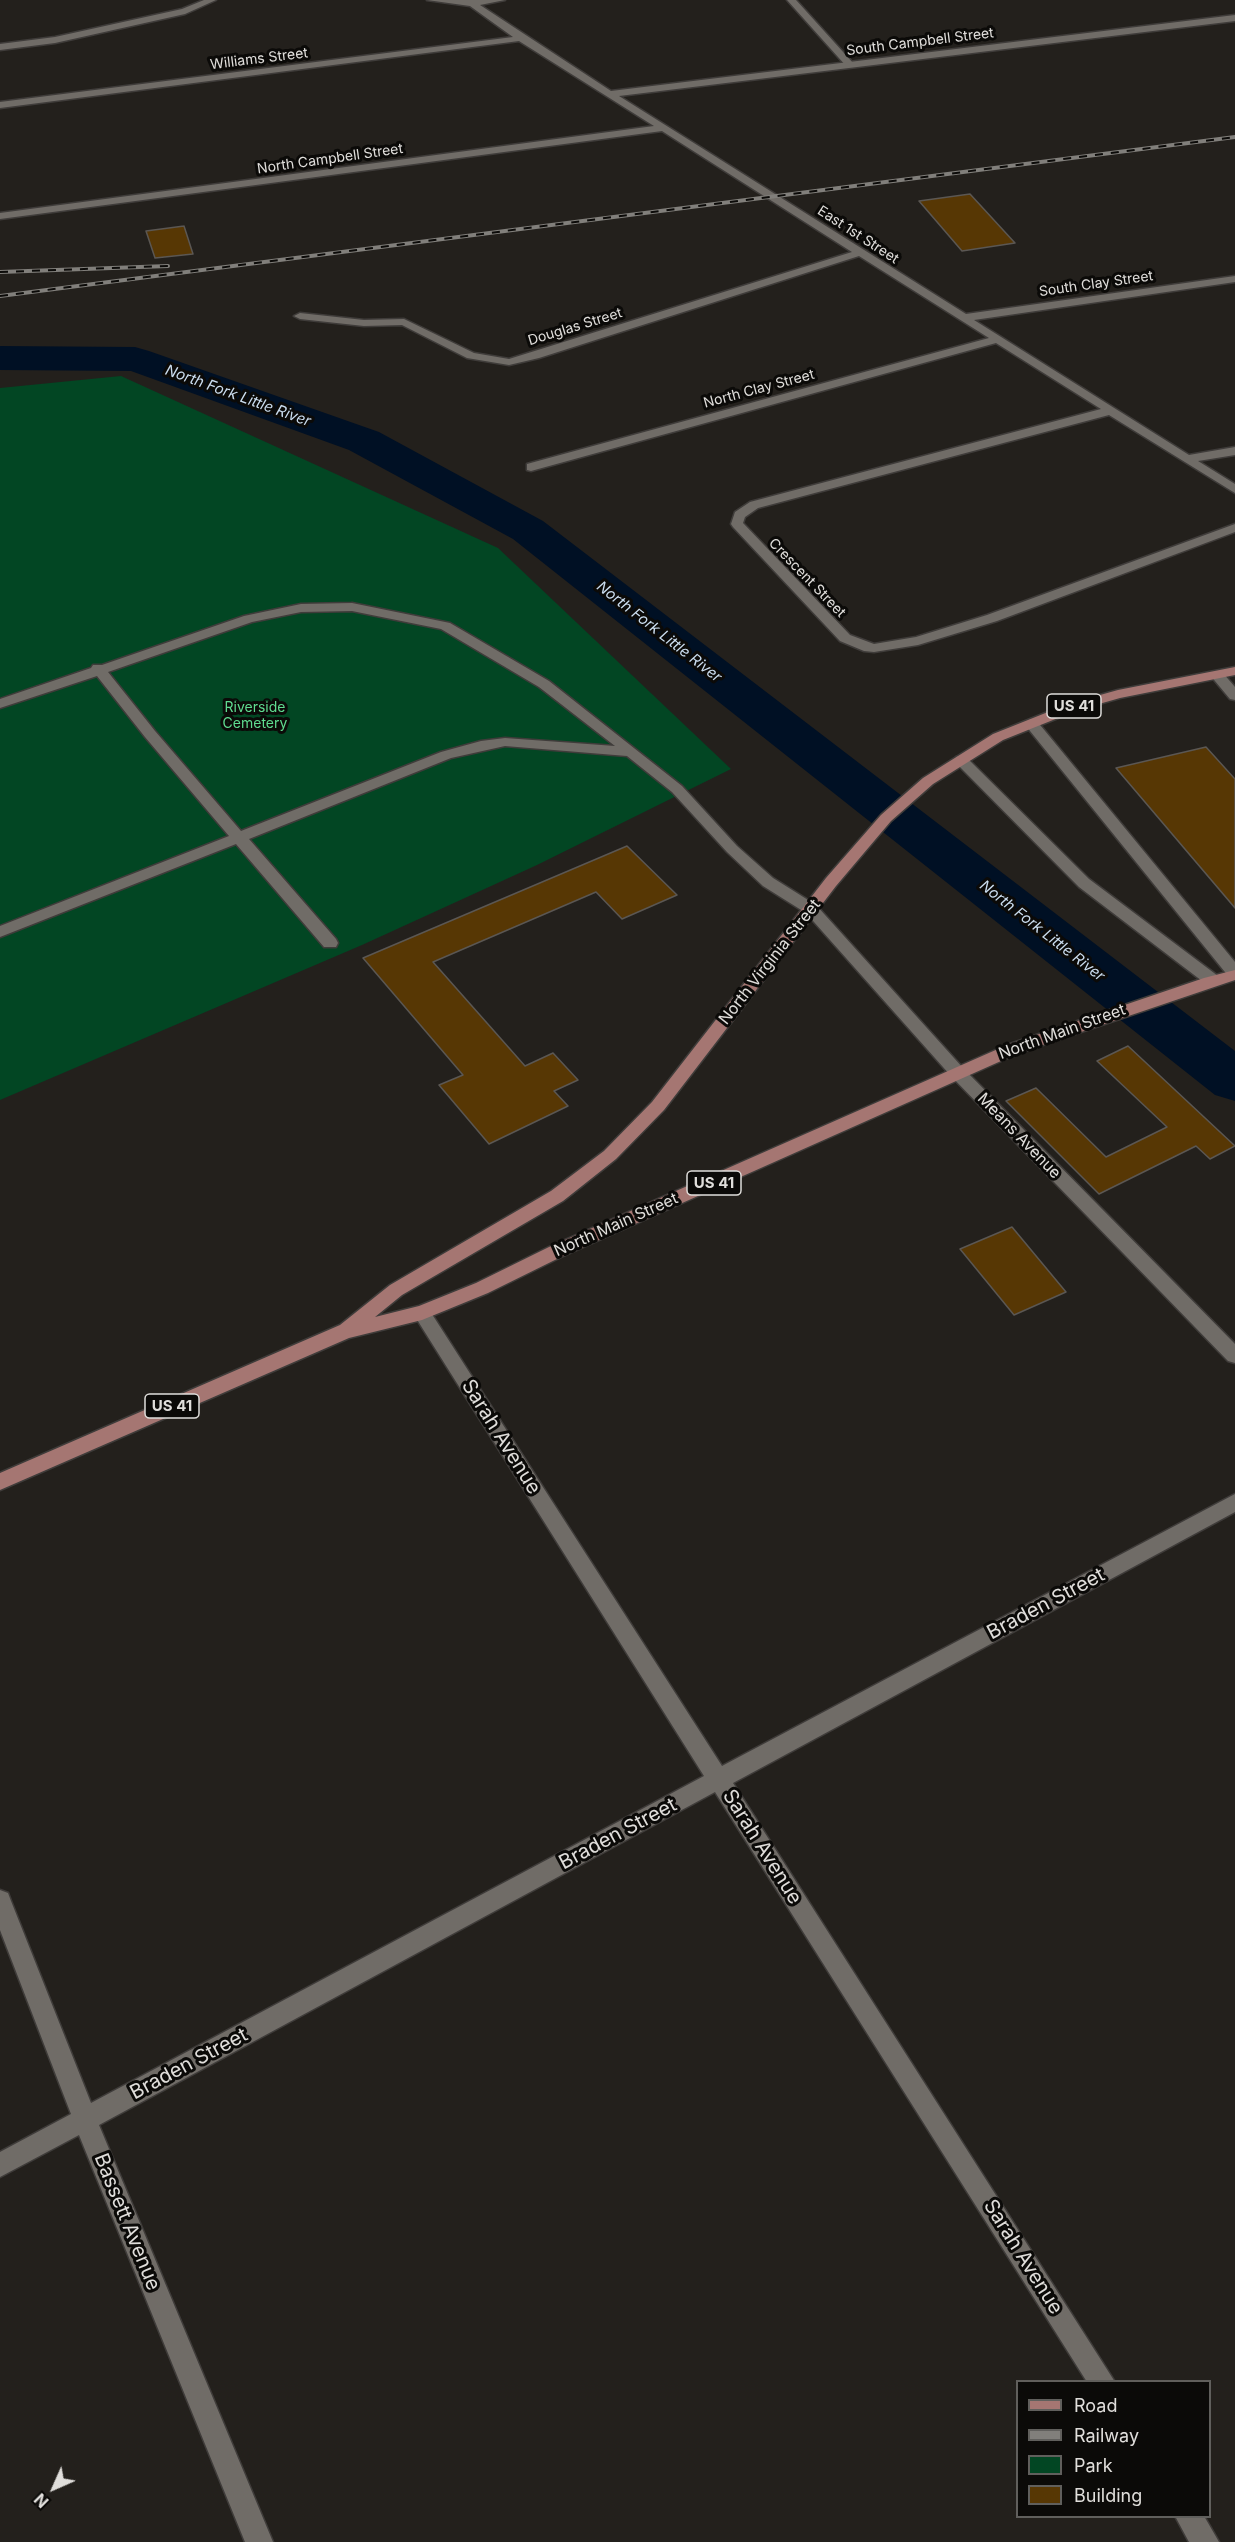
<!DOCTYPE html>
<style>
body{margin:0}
#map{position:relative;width:1235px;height:2542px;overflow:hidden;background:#23201c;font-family:Inter,sans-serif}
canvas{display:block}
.legend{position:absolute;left:1016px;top:2380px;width:195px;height:138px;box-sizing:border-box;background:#0b0a08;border:2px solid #605f5c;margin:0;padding:8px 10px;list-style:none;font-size:18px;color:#e0dedb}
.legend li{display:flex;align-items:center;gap:12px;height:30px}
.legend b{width:30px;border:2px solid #605f5c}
.north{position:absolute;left:24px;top:2458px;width:60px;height:60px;-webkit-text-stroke:4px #0b0a08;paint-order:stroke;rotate:225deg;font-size:16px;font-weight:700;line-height:24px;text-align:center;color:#e0dedb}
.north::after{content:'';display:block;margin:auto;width:21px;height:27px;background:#e0dedb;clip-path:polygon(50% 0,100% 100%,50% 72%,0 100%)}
</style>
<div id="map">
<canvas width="1235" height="2542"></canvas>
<ul class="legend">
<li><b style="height:8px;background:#a57672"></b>Road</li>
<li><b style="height:8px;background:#817f7b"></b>Railway</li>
<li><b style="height:16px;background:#024623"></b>Park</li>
<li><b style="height:16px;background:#573704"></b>Building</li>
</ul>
<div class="north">N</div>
</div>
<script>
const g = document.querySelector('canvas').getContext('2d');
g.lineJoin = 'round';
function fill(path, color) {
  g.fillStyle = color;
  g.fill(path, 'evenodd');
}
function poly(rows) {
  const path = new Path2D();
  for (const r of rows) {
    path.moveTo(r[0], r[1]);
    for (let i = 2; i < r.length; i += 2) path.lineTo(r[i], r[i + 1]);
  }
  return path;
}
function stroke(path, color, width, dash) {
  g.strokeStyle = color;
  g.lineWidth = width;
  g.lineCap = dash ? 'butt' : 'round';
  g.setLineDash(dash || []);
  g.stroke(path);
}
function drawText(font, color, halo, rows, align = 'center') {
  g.font = font + ' Inter,sans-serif';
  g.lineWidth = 6;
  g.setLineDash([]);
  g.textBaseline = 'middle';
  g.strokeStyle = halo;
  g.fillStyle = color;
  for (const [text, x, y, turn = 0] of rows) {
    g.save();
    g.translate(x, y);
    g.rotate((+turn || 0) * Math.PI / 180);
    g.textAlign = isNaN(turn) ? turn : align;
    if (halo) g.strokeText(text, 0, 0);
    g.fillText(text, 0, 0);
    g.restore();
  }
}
const green = poly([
 [121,376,498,548,731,769,537,865,362,945,0,1100,0,388]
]);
const river = poly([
 [0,346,135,347,149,351,379,432,543,521,1235,1051,1235,1101,1215,1095,513,539,349,450,131,371,0,370,0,346]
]);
const building = poly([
 [970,194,1015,243,962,251,919,201,970,194],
 [184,226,193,254,155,258,146,231,184,226],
 [1206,747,1235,779,1235,908,1116,768,1206,747],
 [627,846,677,895,622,919,596,892,433,962,525,1066,553,1053,578,1080,554,1091,568,1106,489,1144,439,1085,463,1075,363,958,627,846],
 [1128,1046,1235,1146,1210,1159,1196,1146,1099,1194,1006,1101,1036,1088,1106,1157,1167,1127,1097,1061,1128,1046],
 [1012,1227,1066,1292,1014,1315,960,1249,1012,1227]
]);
const service = poly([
 [204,0,216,0,185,14,55,43,0,50,0,44,55,37,182,9,204,0],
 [787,0,796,0,853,63,853,67,847,67,787,0],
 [352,603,450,623,549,681,682,786,737,846,773,878,816,905,819,909,816,913,806,913,763,886,727,852,672,792,627,756,505,746,451,758,249,839,336,939,338,943,336,947,324,947,236,844,0,937,0,926,229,836,145,737,97,676,0,708,0,699,91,668,93,665,102,665,244,616,301,604,352,603],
 [352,611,441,629,539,687,615,746,505,738,481,741,441,752,241,831,155,731,108,672,252,622,301,612,352,611],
 [1217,671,1222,672,1235,687,1235,700,1230,699,1210,675,1217,671],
 [1031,719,1036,720,1235,962,1235,978,1229,977,1026,726,1024,723,1031,719],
 [961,756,966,757,1089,879,1218,976,1220,980,1218,984,1206,984,1079,887,956,763,956,757,961,756]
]);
const minor = poly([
 [427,0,505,0,480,5,611,91,1235,15,1235,21,619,96,966,314,1235,276,1235,282,974,320,1189,455,1235,447,1235,455,1198,461,1235,484,1235,493,1109,415,758,508,745,517,743,523,850,635,874,644,916,637,987,615,1235,524,1235,532,997,621,918,645,874,652,864,651,840,641,733,527,731,524,735,512,750,502,1101,409,996,343,531,471,527,470,527,464,989,338,859,256,539,358,509,365,467,358,402,325,364,326,300,319,294,316,300,313,364,320,404,319,474,353,509,359,852,252,662,131,0,219,0,213,654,126,519,41,0,108,0,102,513,37,470,6,427,0],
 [811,904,816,905,963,1068,1235,1344,1235,1363,1228,1361,951,1076,806,913,803,909,806,905,811,904],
 [422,1306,428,1308,722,1766,1235,1494,1235,1512,733,1783,1115,2382,1087,2382,715,1792,99,2125,273,2542,245,2542,79,2135,0,2177,0,2152,71,2114,0,1930,0,1890,8,1893,11,1901,91,2103,704,1776,416,1318,413,1313,416,1308,422,1306],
 [1175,2516,1204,2516,1219,2542,1189,2542,1175,2516]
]);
const primary = poly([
 [1235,667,1235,675,1120,698,1078,710,1003,740,933,784,891,821,836,886,664,1110,616,1159,563,1201,402,1295,375,1317,419,1306,476,1283,549,1247,1007,1045,1204,978,1235,970,1235,980,1019,1053,561,1257,488,1293,422,1320,349,1338,0,1490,0,1473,340,1325,390,1285,551,1191,604,1151,652,1102,826,878,881,815,923,778,993,734,1068,704,1118,690,1235,667]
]);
const rail = poly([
 [0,272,168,266],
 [0,296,1235,137]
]);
const farStreetnames = [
 ["South Campbell Street",920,42,-7],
 ["Williams Street",259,59,-7],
 ["North Campbell Street",330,159,-8],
 ["East 1st Street",858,235,33],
 ["South Clay Street",1096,284,-8],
 ["Douglas Street",575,327,-17],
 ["North Clay Street",759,389,-15],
 ["Crescent Street",807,578,46]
];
const farParknames = [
 ["Riverside",255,708],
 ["Cemetery",255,724]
];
const farWaternames = [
 ["North Fork Little River",238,396,20],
 ["North Fork Little River",659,632,38],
 ["North Fork Little River",1042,931,38]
];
const shields = [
 [1074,706,54],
 [714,1183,54],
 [172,1406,54]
];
const shieldNames = [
 ["US 41",1074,706],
 ["US 41",714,1183],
 ["US 41",172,1406]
];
const streetNames = [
 ["North Virginia Street",770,962,-52],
 ["North Main Street",1062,1032,-20],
 ["Means Avenue",1019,1136,46],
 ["North Main Street",616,1225,-24]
];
const nearStreetnames = [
 ["Sarah Avenue",501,1437,58],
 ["Braden Street",1046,1604,-28],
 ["Braden Street",618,1834,-28],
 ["Sarah Avenue",762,1847,58],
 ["Braden Street",189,2064,-28],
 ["Bassett Avenue",127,2222,68],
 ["Sarah Avenue",1023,2257,58]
];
fill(green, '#024623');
fill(river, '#001024');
fill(building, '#573704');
stroke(building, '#5b5753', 1.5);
stroke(service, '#3f3c3a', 3);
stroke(minor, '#3f3c3a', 3);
stroke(primary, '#3f3c3a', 3);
fill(service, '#706c67');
fill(minor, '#706c67');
fill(primary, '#a57672');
stroke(rail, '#817f7b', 4);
stroke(rail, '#0b0a08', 2, [8]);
drawText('14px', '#e0dedb', '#0b0a08', farStreetnames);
drawText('14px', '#5fdc90', '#0b0a08', farParknames);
drawText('italic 15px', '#cbddef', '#0b0a08', farWaternames);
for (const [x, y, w] of shields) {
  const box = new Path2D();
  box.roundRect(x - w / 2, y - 12, w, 24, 4.5);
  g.fillStyle = '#0b0a08';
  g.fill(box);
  stroke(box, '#e0dedb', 1.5);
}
drawText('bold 15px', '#e0dedb', null, shieldNames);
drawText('16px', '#e0dedb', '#0b0a08', streetNames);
drawText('20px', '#e0dedb', '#0b0a08', nearStreetnames);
</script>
